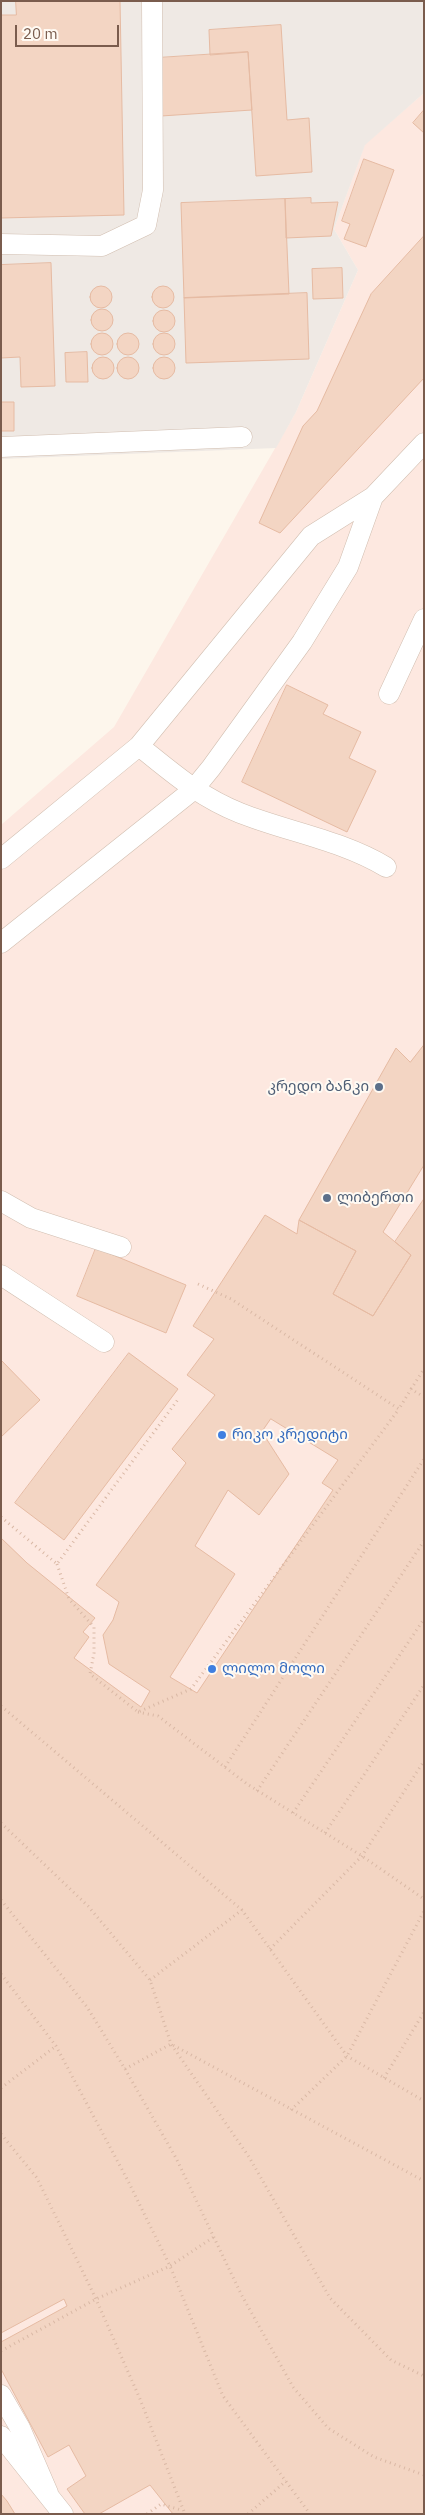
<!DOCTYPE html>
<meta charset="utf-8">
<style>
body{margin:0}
#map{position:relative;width:425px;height:2515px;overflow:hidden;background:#fdf6ec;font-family:"IBM Plex Sans",sans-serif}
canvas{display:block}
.frame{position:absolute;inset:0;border:2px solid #7a5c4d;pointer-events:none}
.scale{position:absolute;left:15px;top:25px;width:104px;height:22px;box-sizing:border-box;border:2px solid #7a5c4d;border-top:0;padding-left:6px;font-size:15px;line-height:18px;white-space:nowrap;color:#7a5c4d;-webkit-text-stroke:4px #fffaf3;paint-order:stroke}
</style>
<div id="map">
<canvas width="425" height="2515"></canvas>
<div class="frame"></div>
<div class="scale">20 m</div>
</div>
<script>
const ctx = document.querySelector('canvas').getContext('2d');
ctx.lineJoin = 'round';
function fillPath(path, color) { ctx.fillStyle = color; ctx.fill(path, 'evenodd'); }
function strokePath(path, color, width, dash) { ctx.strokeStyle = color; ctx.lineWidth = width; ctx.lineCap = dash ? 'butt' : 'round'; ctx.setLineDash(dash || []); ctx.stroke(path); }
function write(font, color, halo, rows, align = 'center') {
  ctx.font = font + ' "IBM Plex Sans","Noto Sans Georgian",sans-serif'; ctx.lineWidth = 4; ctx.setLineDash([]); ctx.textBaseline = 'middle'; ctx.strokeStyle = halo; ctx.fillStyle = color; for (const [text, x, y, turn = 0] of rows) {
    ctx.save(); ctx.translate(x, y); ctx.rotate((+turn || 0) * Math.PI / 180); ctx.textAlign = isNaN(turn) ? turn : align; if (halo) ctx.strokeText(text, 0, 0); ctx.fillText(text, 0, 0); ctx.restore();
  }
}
fillPath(new Path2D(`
 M424,93V2514H1V825L114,727L296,412L358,270L334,229L365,144Z`), '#fde8e0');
fillPath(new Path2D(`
 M1,1H424V93L365,145L334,229L358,270L296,412L276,448L1,459Z`), '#efe9e4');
const building = new Path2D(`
 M16,1H120L124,215L1,218V15H16Z
 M281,25L287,120L309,118L312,172L256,176L248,52L210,55L209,30Z
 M248,52L252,110L161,116L157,58Z
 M424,110V133L413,123Z
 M364,159L394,170L366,247L344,239L350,224L342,221Z
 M311,198V203L338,202L331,236L286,238L285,199Z
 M285,199L289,294L184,298L181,203Z
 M424,236V378L280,533L259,523L303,426L317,411L371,294Z
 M51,263L55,386L21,387L20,357L1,358V265Z
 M342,268L343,298L313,299L312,269Z
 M90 297a11 11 0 1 1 22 0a11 11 0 1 1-22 0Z
 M152 297a11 11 0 1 1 22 0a11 11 0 1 1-22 0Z
 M307,293L309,359L186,363L184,298Z
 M91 320a11 11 0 1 1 22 0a11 11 0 1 1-22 0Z
 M153 321a11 11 0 1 1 22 0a11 11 0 1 1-22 0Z
 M91 344a11 11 0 1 1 22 0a11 11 0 1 1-22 0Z
 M153 344a11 11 0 1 1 22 0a11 11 0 1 1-22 0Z
 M117 344a11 11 0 1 1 22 0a11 11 0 1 1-22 0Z
 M87,352L88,382H66L65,353Z
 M92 368a11 11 0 1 1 22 0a11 11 0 1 1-22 0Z
 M117 368a11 11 0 1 1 22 0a11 11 0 1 1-22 0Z
 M153 368a11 11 0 1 1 22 0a11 11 0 1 1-22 0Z
 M1,402H14V431H1Z
 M287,685L328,705L323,714L361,732L349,758L376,771L347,832L242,782Z
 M424,1045V1165L383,1232L411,1255L373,1316L333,1294L356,1251L299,1220L396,1048L410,1062Z
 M424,1199V2514H173L150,2485L99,2514H85L67,2489L86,2476L69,2445L48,2457L1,2369V2342L67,2306L64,2299L1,2333V1538L27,1563L95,1618L83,1632L89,1637L74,1658L141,1707L150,1691L109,1664L103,1635L113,1620L119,1602L96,1585L186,1463L172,1449L215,1395L187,1375L214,1339L193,1326L265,1215L297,1234L299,1220L356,1251L333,1294L373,1316L411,1255L395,1242ZM271,1419L338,1460L322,1483L333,1490L197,1693L170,1677L235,1574L195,1546L228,1490L259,1515L289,1474L262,1432Z
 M96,1248L186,1285L166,1333L77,1296Z
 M129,1353L178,1389L64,1540L15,1503Z
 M1,1360L40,1400L1,1437Z
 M1,2494L7,2501L15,2514H1Z`);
fillPath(building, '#f3d5c3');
strokePath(building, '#e6bba3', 1);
const service = new Path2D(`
 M1,244L102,246L146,225L153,190L152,1
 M1,447L242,437
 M389,694L424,619
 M139,746C173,773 198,796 240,813C288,832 341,840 386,867
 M1,859L139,746L311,536L373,497L424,443
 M1,943L193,790L211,768L302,642L348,567L373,497
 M1,1201L31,1218L121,1247
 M1,1275L104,1342
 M1,2395L20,2428L48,2493
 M1,2436L63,2514`);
strokePath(service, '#d1beb0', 21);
strokePath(new Path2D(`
 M198,1284L231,1299L399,1409L411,1389L424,1397
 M411,1389L424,1369
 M1,1517L57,1564L179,1398
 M57,1564L69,1599L94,1627V1653L90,1674L138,1712L191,1689L399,1409
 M1,1706L242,1910L347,2056L424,2101
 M138,1712L158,1716L247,1784L362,1856L424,1899
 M225,1767L424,1459
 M257,1791L424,1541
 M293,1813L424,1619
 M1,1823L88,1906L150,1980L171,2044L249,2157L330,2298L391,2360L424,2376
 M325,1833L424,1685
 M1,1900L87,2007L125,2069L176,2158L241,2294L293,2387L328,2428L374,2457L424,2475
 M270,1949L362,1856L424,1761
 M1,1974L56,2046L127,2179L170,2266L223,2396L310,2514
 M150,1980L242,1910
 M125,2069L171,2044L424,2181
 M384,2078L424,2012
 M1,2088L56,2046
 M291,2110L347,2056L424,1911
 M1,2134L37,2178L96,2299L140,2399L185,2514
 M1,2351L96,2299L170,2266L214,2237
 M147,2514L161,2504L181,2510
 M248,2514L286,2481`), '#d9b8a5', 3, [1, 4]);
strokePath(service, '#fff', 20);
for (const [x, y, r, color] of [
 [379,1087,5,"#5c6f8a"],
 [327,1198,5,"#5c6f8a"],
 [222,1435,5,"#3f7fe0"],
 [212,1669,5,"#3f7fe0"]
]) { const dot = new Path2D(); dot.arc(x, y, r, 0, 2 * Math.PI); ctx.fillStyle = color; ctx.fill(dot); strokePath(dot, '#fffaf3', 2); }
write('15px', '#4e5e75', '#fffaf3', [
 ["კრედო ბანკი",369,1087],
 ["ლიბერთი",337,1198,"left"]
], 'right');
write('15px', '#366cbe', '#fffaf3', [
 ["რიკო კრედიტი",232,1435],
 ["ლილო მოლი",222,1669]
], 'left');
</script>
